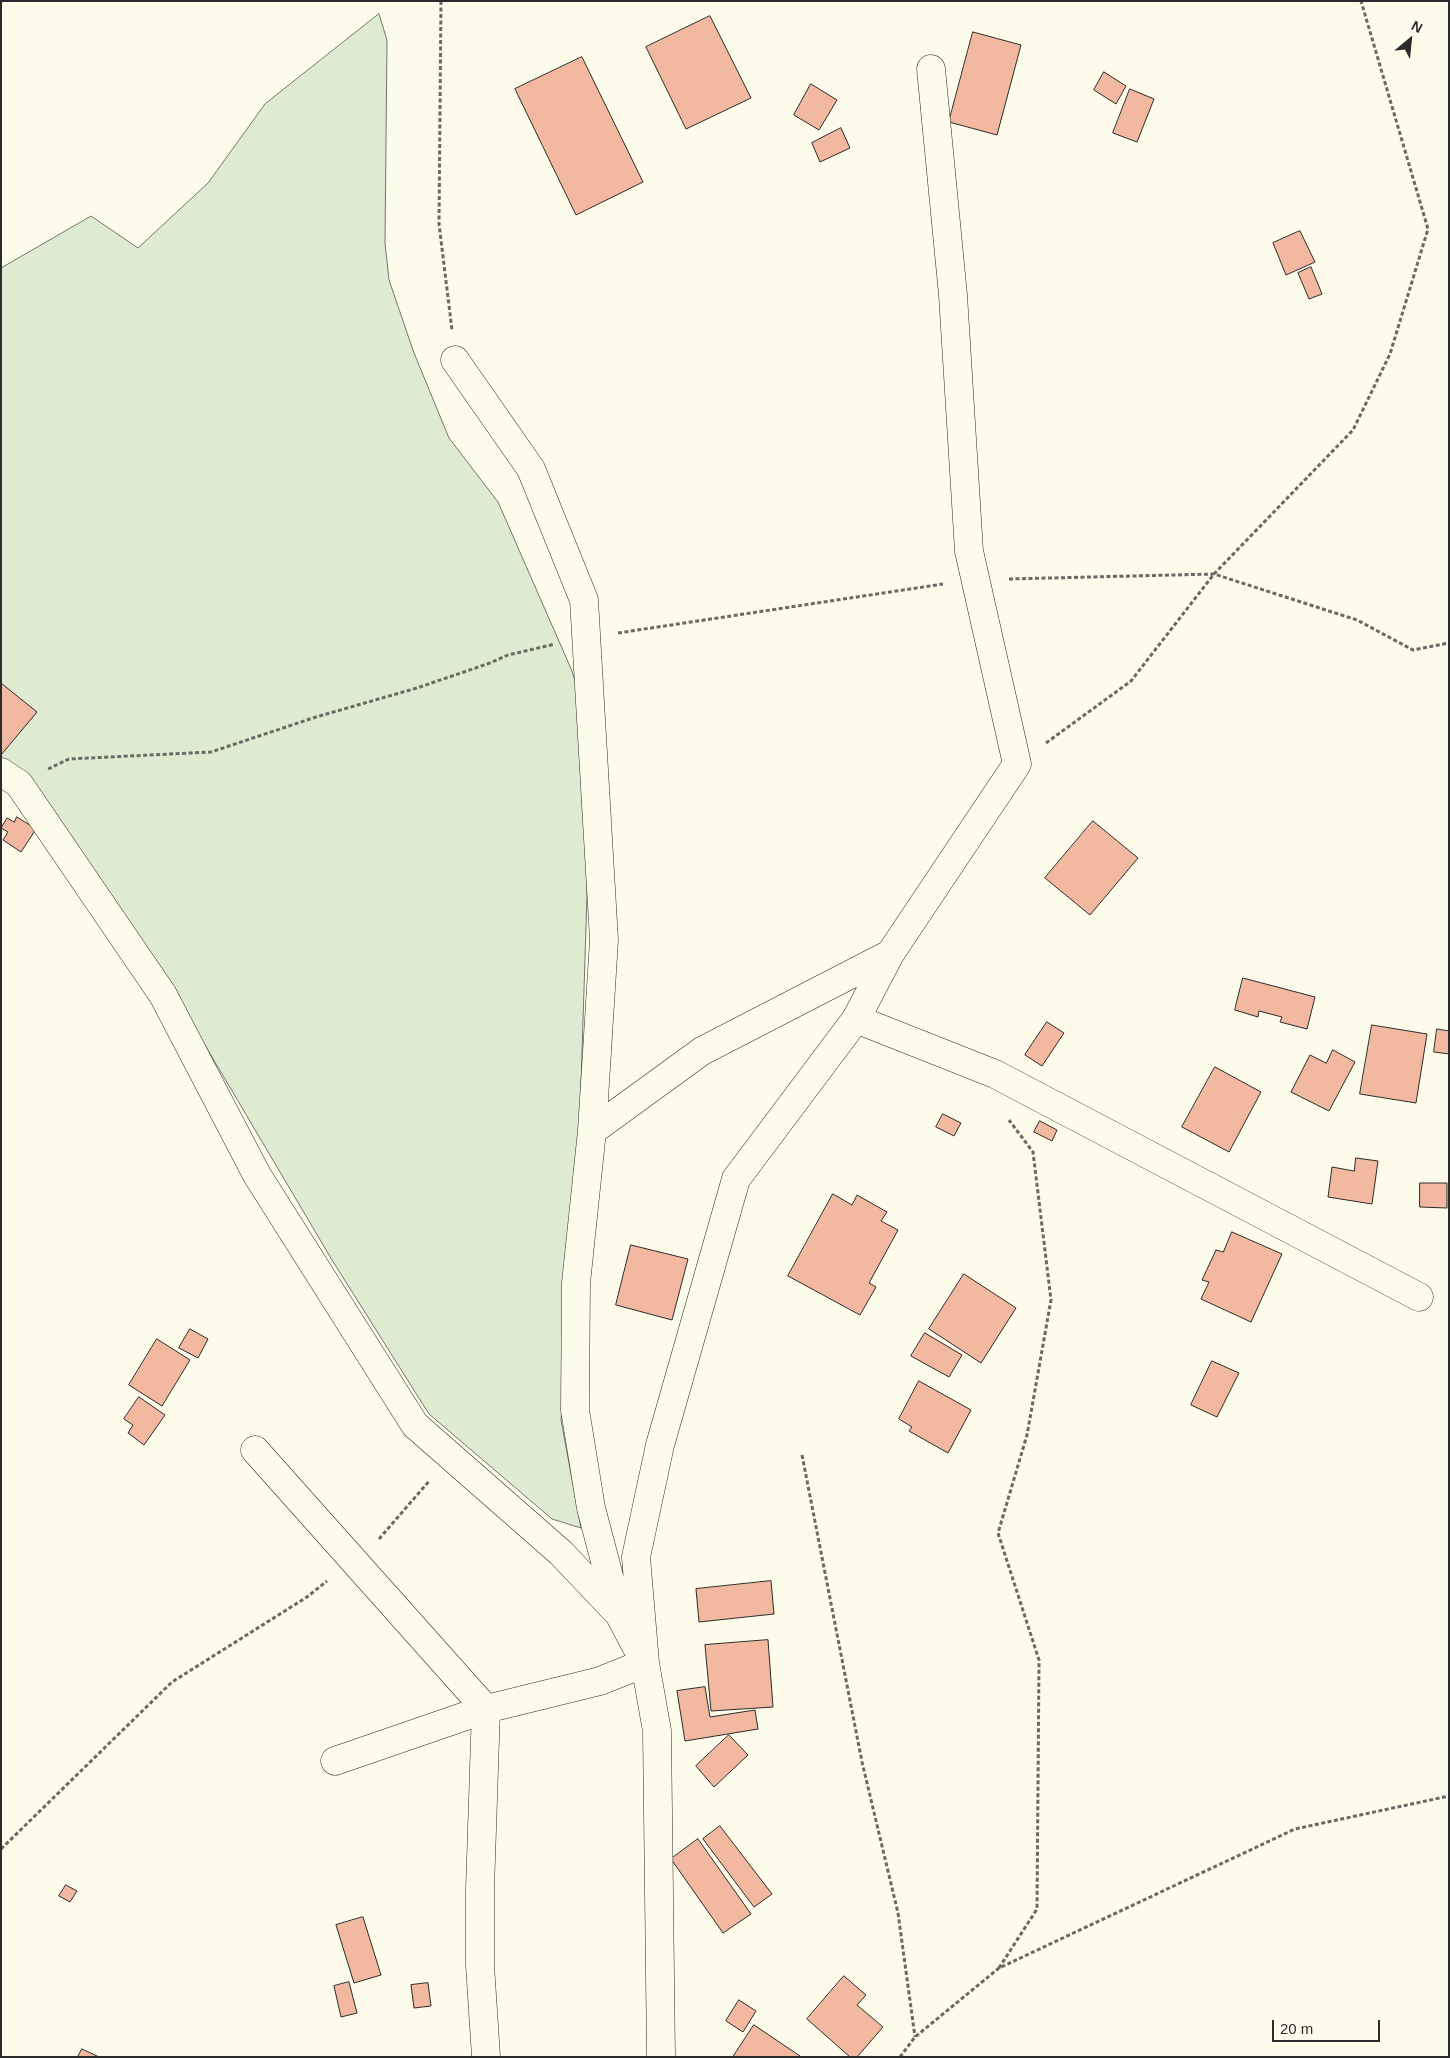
<!DOCTYPE html>
<style>
body{margin:0}
#map{position:relative;width:1450px;height:2058px;overflow:hidden;background:#fdfbea;font-family:Arial,sans-serif}
canvas{display:block}
.frame{position:absolute;inset:0;border:2px solid #2b2b2b;pointer-events:none}
.north{position:absolute;left:1385px;top:15px;width:50px;height:50px;-webkit-text-stroke:4px #fdfbea;paint-order:stroke;rotate:28deg;font-size:14px;font-weight:700;line-height:20px;text-align:center;color:#2b2b2b}
.north::after{content:'';display:block;margin:auto;width:18px;height:22px;background:#2b2b2b;clip-path:polygon(50% 0,100% 100%,50% 72%,0 100%)}
.scale{position:absolute;left:1272px;top:2020px;width:108px;height:22px;box-sizing:border-box;border:2px solid #2b2b2b;border-top:0;padding-left:6px;font-size:15px;line-height:18px;white-space:nowrap;color:#2b2b2b;-webkit-text-stroke:4px #fdfbea;paint-order:stroke}
</style>
<div id="map">
<canvas width="1450" height="2058"></canvas>
<div class="frame"></div>
<div class="north">N</div>
<div class="scale">20 m</div>
</div>
<script>
const ctx = document.querySelector('canvas').getContext('2d');
ctx.lineJoin = 'round';
function fillPath(path, color) { ctx.fillStyle = color; ctx.fill(path, 'evenodd'); }
function strokePath(path, color, width, dash) { ctx.strokeStyle = color; ctx.lineWidth = width; ctx.lineCap = dash ? 'butt' : 'round'; ctx.setLineDash(dash || []); ctx.stroke(path); }
const green = new Path2D(`
 M379,14L387,40L385,243L389,280L414,353L449,438L498,502L572,671L592,738L577,1210L561,1420L581,1528L552,1519L429,1414L332,1260L183,1008L1,763V268L91,216L138,248L208,183L265,104Z`);
fillPath(green, '#deebd1');
strokePath(green, '#74746e', 1);
const building = new Path2D(`
 M710,16L751,98L686,129L646,47Z
 M973,32L1021,45L997,135L949,122Z
 M582,57L643,182L576,215L515,89Z
 M1104,72L1126,86L1116,104L1094,90Z
 M811,84L837,100L819,130L794,115Z
 M1130,89L1154,99L1137,142L1113,133Z
 M841,128L850,148L820,162L812,143Z
 M1300,231L1315,262L1286,275L1273,243Z
 M1311,267L1322,294L1309,299L1298,273Z
 M1,683L37,712L1,755Z
 M17,817L36,829L21,852L3,840L8,832L1,828L7,818L14,822Z
 M1093,821L1138,858L1090,915L1045,878Z
 M1243,978L1315,997L1307,1029L1280,1022L1282,1017L1259,1011L1258,1017L1235,1010Z
 M1047,1022L1064,1033L1042,1066L1025,1055Z
 M1372,1025L1427,1034L1416,1103L1360,1094Z
 M1437,1029L1449,1031V1054L1434,1052Z
 M1333,1050L1355,1062L1329,1111L1291,1092L1310,1055L1326,1063Z
 M1215,1067L1261,1092L1229,1152L1182,1127Z
 M943,1114L961,1123L954,1136L936,1127Z
 M1040,1121L1057,1130L1052,1141L1034,1132Z
 M1356,1158L1378,1161L1372,1204L1328,1197L1332,1167L1354,1171Z
 M1420,1183H1447V1208L1420,1207Z
 M833,1194L852,1205L857,1195L887,1212L881,1221L898,1230L869,1283L876,1287L860,1315L788,1276Z
 M1232,1232L1282,1254L1251,1322L1201,1299L1209,1282L1202,1280L1216,1250L1223,1252Z
 M631,1245L688,1259L672,1320L616,1305Z
 M964,1274L1016,1308L981,1363L929,1329Z
 M190,1329L208,1339L198,1358L179,1348Z
 M925,1333L962,1355L949,1377L911,1356Z
 M157,1339L190,1360L162,1406L129,1385Z
 M1212,1361L1239,1373L1217,1417L1191,1405Z
 M919,1381L971,1410L948,1453L909,1431L912,1427L899,1419Z
 M139,1397L165,1415L144,1445L128,1433L133,1425L124,1419Z
 M771,1581L774,1614L699,1622L696,1589Z
 M768,1640L773,1707L711,1711L705,1645Z
 M705,1687L710,1717L755,1710L758,1729L685,1741L677,1691Z
 M729,1735L748,1755L714,1787L696,1766Z
 M720,1826L772,1894L754,1907L703,1839Z
 M698,1839L751,1914L723,1933L671,1859Z
 M66,1885L77,1891L70,1902L59,1896Z
 M363,1917L381,1975L354,1983L336,1925Z
 M844,1976L866,1995L857,2005L883,2027L857,2057H850L807,2019Z
 M349,1982L357,2013L341,2017L334,1986Z
 M428,1983L431,2006L414,2008L411,1985Z
 M739,2000L756,2011L743,2032L726,2021Z
 M754,2025L800,2056L799,2057H733Z
 M82,2049L99,2057H78Z`);
fillPath(building, '#f2b8a0');
strokePath(building, '#2b2b2b', 1);
const minor = new Path2D(`
 M455,360L531,469L584,600L604,940L592,1131L576,1283L575,1410L591,1508L619,1614L645,1663
 M1,772L19,784L163,995L257,1175L415,1425L561,1553L617,1612
 M856,1019L995,1074L1419,1297
 M592,1131L702,1051L890,954L1017,764L969,551L953,295L931,69
 M255,1450L486,1709L335,1761
 M486,2057L480,1965V1889L486,1709L600,1681L645,1663
 M661,2057L657,1731L645,1663L636,1557L660,1445L736,1179L856,1019L890,954`);
strokePath(minor, '#2b2b2b', 29);
strokePath(new Path2D(`
 M441,1L439,224L452,330
 M1009,579L1214,574L1357,620L1413,650L1449,643
 M618,633L943,584
 M1046,743L1131,681L1214,574L1353,430L1390,354L1428,229L1361,1
 M48,769L69,759L211,752L316,717L417,688L490,663L508,655L555,644
 M802,1455L862,1762L898,1913L915,2037
 M379,1539L430,1480
 M1,1849L172,1682L307,1597L327,1581
 M999,1968L1037,1909L1039,1660L998,1533L1027,1435L1051,1300L1033,1152L1009,1120
 M900,2057L915,2037L999,1968L1295,1829L1449,1796`), '#6a6964', 3, [4, 2.5]);
strokePath(minor, '#fdfbea', 28);
</script>
